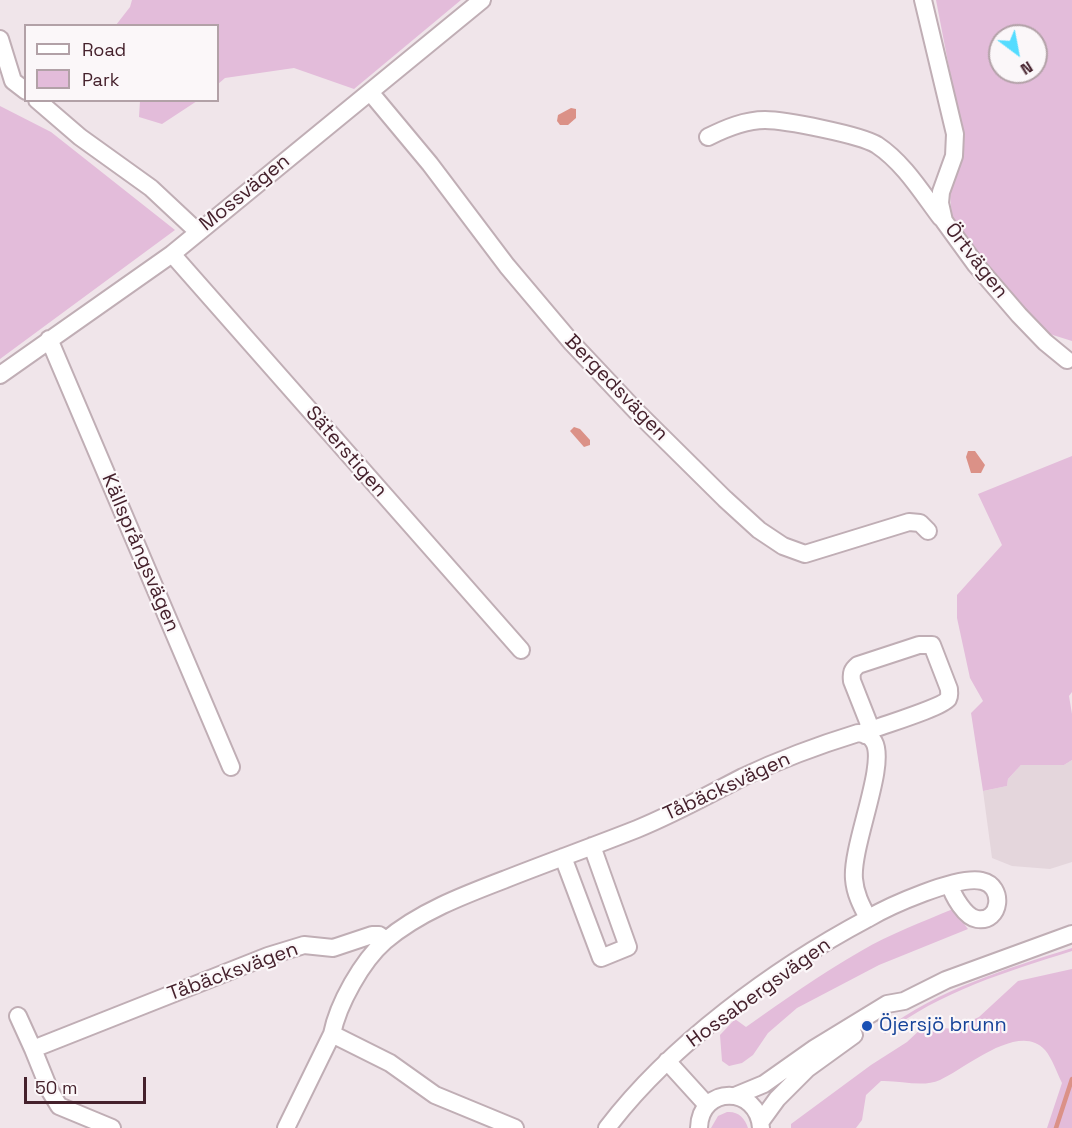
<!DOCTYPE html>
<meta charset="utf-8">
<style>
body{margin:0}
#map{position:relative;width:1072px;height:1128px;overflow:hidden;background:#f0e5ea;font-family:"Space Grotesk",sans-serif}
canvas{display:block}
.legend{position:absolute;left:24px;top:24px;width:195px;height:78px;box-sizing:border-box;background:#fbf7f9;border:2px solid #b2a1a7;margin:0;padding:8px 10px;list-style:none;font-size:18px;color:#45212c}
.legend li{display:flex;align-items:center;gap:12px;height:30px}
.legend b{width:30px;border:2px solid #b2a1a7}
.north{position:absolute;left:988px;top:24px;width:60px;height:60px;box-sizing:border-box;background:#fbf7f9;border:2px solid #b2a1a7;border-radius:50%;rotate:148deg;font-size:16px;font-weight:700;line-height:24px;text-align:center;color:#45212c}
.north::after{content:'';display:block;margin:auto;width:21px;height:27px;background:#54dcff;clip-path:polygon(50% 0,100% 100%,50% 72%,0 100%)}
.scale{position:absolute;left:24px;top:1077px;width:122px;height:27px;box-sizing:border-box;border:3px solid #45212c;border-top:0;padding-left:8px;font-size:18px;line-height:21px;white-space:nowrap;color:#45212c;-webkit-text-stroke:4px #fbf7f9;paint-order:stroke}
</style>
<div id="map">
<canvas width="1072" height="1128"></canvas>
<ul class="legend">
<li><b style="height:8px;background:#fff"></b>Road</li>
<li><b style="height:16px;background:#e3bcda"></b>Park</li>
</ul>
<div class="north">N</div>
<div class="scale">50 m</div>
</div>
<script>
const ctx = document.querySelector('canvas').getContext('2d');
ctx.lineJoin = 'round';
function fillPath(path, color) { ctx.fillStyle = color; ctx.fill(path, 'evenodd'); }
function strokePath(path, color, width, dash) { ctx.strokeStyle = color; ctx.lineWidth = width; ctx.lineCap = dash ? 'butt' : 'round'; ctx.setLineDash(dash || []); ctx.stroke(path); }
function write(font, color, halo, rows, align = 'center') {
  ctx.font = font + ' "Space Grotesk",sans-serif'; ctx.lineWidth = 4.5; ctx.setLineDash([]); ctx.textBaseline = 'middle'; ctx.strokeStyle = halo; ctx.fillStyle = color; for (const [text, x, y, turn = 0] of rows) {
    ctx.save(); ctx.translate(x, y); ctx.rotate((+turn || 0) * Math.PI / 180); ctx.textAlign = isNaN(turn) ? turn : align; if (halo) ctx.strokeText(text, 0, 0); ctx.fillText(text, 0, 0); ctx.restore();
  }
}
fillPath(new Path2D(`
 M1072,760V862L1050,869L1012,866L992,858L983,791L1007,786L1008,779L1021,765H1064Z`), '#e4d6dc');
fillPath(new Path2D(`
 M132,0H461L354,89L294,68L225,78L218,84V26L116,25L130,7Z
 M936,0H1072V341L1040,331L974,256L952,218L950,195L961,139L958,114ZM1000,36H1036V72H1000Z
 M140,101V100L197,101L162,124L139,117Z
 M0,106L51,132L175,230L0,359Z
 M1072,456V692L1069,696L1072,714V760L1064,765H1021L1008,779L1007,786L983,791L971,713L983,701L970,678L957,618V595L1002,545L978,494Z
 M953,909L968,929L879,965L797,1008L768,1033L753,1055L742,1063L729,1066L722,1061L720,1035L735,1019L746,1027C784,1000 821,974 861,951C890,934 922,922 953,909Z
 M1072,948V951C1006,972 941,991 885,1034L883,1031C939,989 1006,969 1072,948Z
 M1072,969V1128H1047L1062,1083C1057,1073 1052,1058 1045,1050C1019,1021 965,1069 940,1080C922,1088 900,1080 881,1081L866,1095L862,1120L856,1128H791V1124L871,1065L907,1042L924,1026L953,1029L979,1017L1018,981Z
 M727,1112C738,1111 745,1118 748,1128H711L718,1116Z`), '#e3bcda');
fillPath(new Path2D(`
 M571,108L576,109V118L568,125H560L557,121L558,115Z
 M574,427L580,429L590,440V445L584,447L570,431Z
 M968,451H975L985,465L981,473H971L966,457Z`), '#db9187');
strokePath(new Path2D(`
 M1056,1128L1072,1079`), '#db9187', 4.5);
const minor = new Path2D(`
 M923,0L955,134L954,156L941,192L940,203L944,221L976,265L1019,315L1045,342L1067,360
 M0,39L13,81L26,91
 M370,92L430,164L507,266L572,343L636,411L725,499L759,530L783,546L805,554L909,522L920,523L928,531
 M37,100L80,137L151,188L198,232
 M708,137C726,128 745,120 765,120C785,120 861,135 877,145C904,163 922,193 941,218
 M172,254L521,650
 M49,339L231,767
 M0,375L172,254L482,0
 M865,735L869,724L852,681C851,673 852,670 858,665L919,645H932L949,689C949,694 950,695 948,699C942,707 887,724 874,729L869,736
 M563,857L601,958L628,947L592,846
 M18,1016L33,1049
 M332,1034C338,1004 362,961 385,941C419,912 464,895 506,879C549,862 594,846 637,829C674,814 708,795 743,777C779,760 819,745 858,733C864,734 870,735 874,742C887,765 851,846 854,879C855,893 861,905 868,918
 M667,1061L707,1105
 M112,1128L59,1106L50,1091L33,1049L268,956L304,945L333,948L372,935H379L386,940
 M286,1128L332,1034L390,1063L435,1095L515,1128
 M607,1128C670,1045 775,968 867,919C889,906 958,875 982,881C1005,886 1001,923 977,919C965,917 953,896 950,885`);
const tertiary = new Path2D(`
 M735,1096L764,1084L815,1048L887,1004L904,1001L946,980L1072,934
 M761,1121L777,1099L807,1069L854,1035
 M699,1128C700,1085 758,1085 761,1128`);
strokePath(minor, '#c0aeb5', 20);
strokePath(tertiary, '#c0aeb5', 20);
strokePath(minor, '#fff', 16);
strokePath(tertiary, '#fff', 16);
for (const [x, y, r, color] of [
 [867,1026,6,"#1a4fb4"]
]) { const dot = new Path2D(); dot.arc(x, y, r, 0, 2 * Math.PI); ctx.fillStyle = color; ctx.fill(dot); strokePath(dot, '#fbf7f9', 2); }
write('20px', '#45212c', '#fbf7f9', [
 ["Mossvägen",245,193,-39],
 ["Örtvägen",976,261,52],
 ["Bergedsvägen",616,388,46],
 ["Säterstigen",346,452,49],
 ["Källsprångsvägen",140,553,67],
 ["Tåbäcksvägen",727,787,-25],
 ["Tåbäcksvägen",233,972,-20],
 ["Hossabergsvägen",759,993,-36]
]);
write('20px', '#164399', '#fbf7f9', [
 ["Öjersjö brunn",879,1026]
], 'left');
</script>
